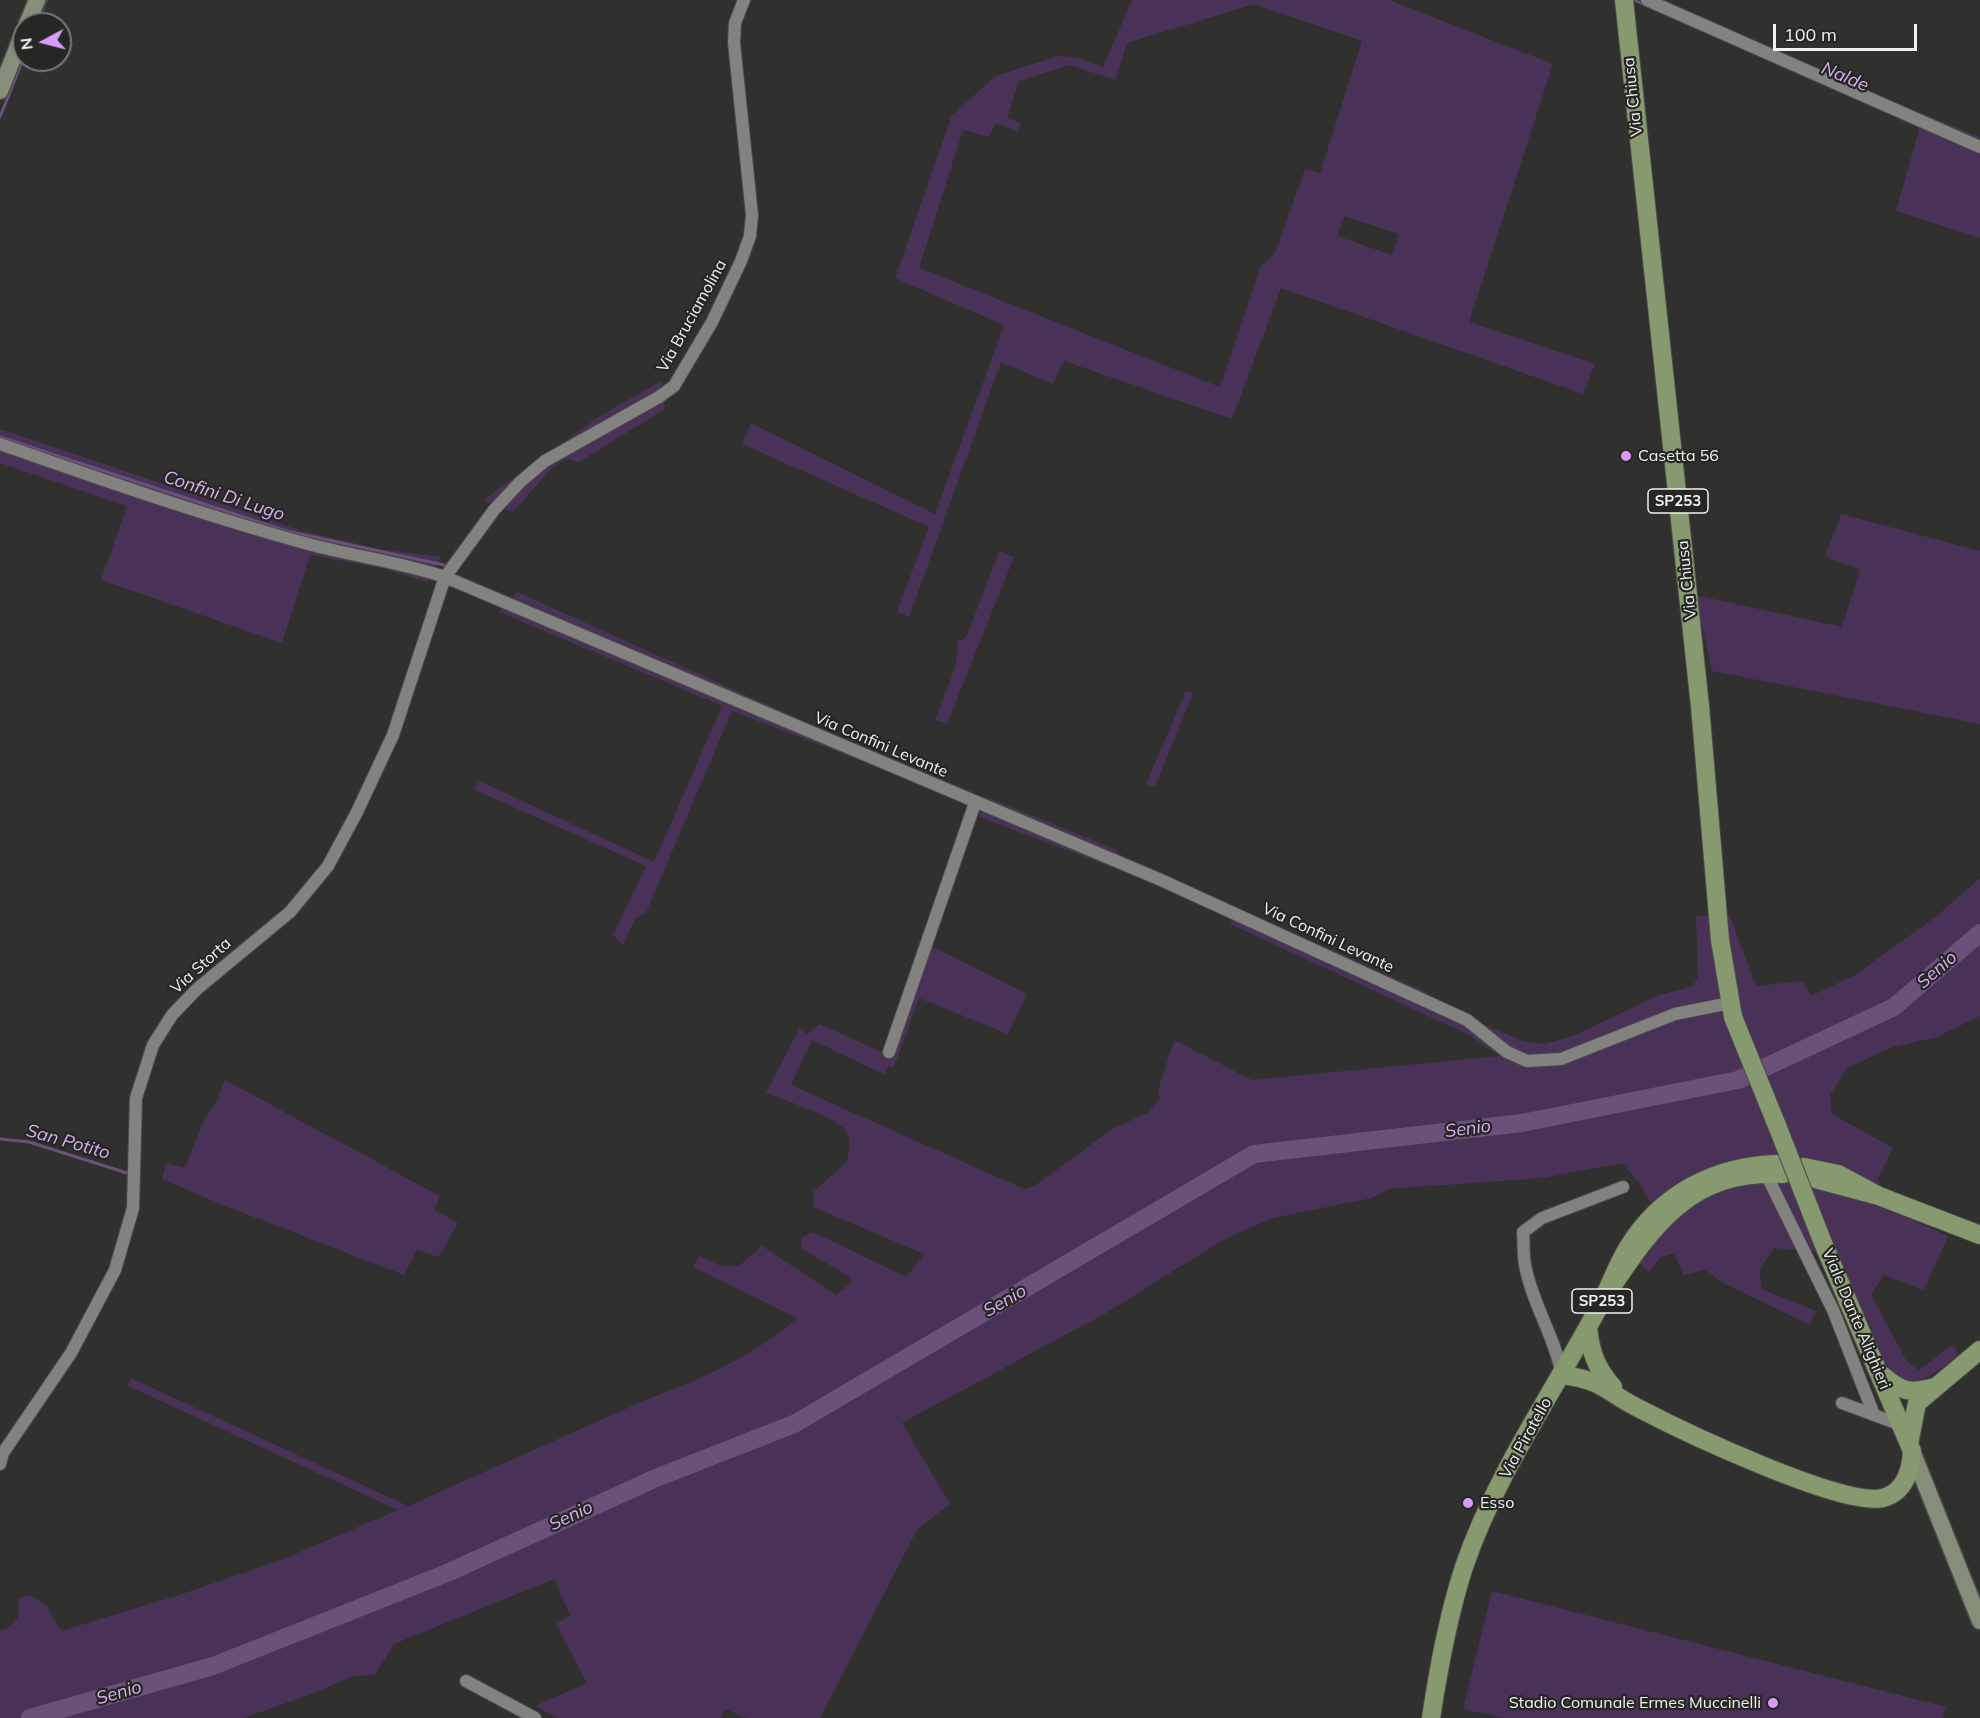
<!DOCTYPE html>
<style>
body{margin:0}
#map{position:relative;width:1980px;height:1718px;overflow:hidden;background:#30312e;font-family:Mulish,sans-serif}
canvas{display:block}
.north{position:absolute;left:12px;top:12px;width:60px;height:60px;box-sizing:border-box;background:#262724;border:2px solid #777876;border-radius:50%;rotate:263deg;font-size:16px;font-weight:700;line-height:24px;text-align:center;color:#f1f2f0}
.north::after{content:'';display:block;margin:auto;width:21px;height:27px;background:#d79bf9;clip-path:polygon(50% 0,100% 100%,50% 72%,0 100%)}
.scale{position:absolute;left:1773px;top:24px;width:144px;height:27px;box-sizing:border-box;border:3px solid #f1f2f0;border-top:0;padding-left:8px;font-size:18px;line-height:21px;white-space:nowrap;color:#f1f2f0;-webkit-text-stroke:4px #262724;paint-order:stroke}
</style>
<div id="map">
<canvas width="1980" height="1718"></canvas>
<div class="north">N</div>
<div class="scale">100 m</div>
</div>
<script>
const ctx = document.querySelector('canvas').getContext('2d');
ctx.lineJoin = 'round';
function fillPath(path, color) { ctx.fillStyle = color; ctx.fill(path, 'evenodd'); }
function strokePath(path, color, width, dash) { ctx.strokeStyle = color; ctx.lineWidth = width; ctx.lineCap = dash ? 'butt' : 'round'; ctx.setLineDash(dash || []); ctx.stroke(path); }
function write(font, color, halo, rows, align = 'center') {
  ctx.font = font + ' Mulish,sans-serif'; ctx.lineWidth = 4.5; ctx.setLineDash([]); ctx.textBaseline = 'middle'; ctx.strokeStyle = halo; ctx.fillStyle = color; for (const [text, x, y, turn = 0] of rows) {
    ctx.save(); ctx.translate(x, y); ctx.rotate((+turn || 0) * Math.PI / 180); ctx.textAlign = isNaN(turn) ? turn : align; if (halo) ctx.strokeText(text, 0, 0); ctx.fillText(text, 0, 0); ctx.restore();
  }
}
fillPath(new Path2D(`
 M1132,0H1389L1553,64L1469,322L1595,364L1583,394L1281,288L1232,419L1064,361L1053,384L1001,362L909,617L897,611L929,527L742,444L751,423L935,514L1004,325L895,278L952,115L996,76L1058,56L1078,58L1103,67ZM1254,4L1362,41L1320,173L1305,169L1275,253L1261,266L1220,387L919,268L963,130L990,137L995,123L1017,131L1021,123L1007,118L1019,81L1069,65L1116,80L1127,43ZM1344,216L1399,234L1392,255L1337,236Z
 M1921,113L1980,137V238L1896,211L1918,134Z
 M661,381L665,409L579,462L565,459L551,469L513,512L483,500L600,416Z
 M0,429L302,531L378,549L441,557L427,582L382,568L310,555L282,643L101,580L127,506L0,463Z
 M1841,514L1980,551V724L1712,671L1695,595L1842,627L1860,569L1825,557Z
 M999,551L1014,557L947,724L935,720L956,665L958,641L966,638Z
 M517,592L861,747L854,758L732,711L646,913L635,918L623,945L613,935L646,866L475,790L477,780L654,862L722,706L499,612Z
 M1186,691L1193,693L1155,787L1146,784Z
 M989,798L1117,850L1120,870L979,817Z
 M1980,878V1016L1937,1037L1893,1047L1847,1068L1830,1095L1832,1114L1893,1148L1878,1179L1890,1209L1948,1236L1924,1290L1884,1275L1871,1294L1907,1362L1919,1370L1954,1344L1958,1355C1938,1372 1910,1397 1888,1366C1878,1353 1875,1334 1867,1319C1853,1296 1833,1274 1816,1252L1774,1248L1760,1269L1761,1289L1816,1311L1810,1325L1725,1284L1705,1270L1683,1275L1674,1253L1660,1258L1649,1272L1637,1261L1653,1207L1640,1184L1622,1163L1543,1178L1388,1189L1372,1198L1273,1218L1223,1240L1106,1313L902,1423L950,1504L917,1530L820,1718H746L725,1709L721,1718H558L535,1706L587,1683L556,1624L570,1615L554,1579L394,1644L375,1675L353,1676L309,1695L243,1718H0V1630L6,1629L18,1618L19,1598L30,1595L47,1606L61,1631L179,1595L281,1560L398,1510L128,1386L131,1378L408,1506L650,1398C702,1380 756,1354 797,1318L693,1267L699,1256L721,1266H739L762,1246L836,1295L852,1282L850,1277L802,1249L801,1238L813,1232L906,1277L924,1254L814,1207L813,1192L846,1163C850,1153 851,1139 845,1130C833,1116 784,1100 766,1093L799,1029L808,1034L819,1024L882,1052L926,927L931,946L1027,994L1008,1034L919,998L894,1067L888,1066L885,1075L812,1040L791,1085L1024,1189L1033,1187L1112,1129L1149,1112L1160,1098L1158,1090L1174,1040L1252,1080L1499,1056L1469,1035L1230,924L1237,908L1420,989L1475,1021L1523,1041L1545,1044L1573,1036L1657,996L1693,986L1698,977L1696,916H1730L1756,986L1803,981L1811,996L1855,975L1938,915Z
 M225,1080L440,1196L434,1210L458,1223L439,1257L417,1250L404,1275L223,1205L162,1179L166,1163L185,1168L204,1120L216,1103Z
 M1492,1591L1946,1707L1943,1718H1504L1463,1709Z`), '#493157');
strokePath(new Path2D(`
 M1634,0L1692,26
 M37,24L46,0
 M0,117L24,57
 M0,437L286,531L444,565
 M0,1139L29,1142L127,1173`), '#6b517a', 3);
strokePath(new Path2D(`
 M30,1718L213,1666L447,1573L656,1478L794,1424L1254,1154L1522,1123L1738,1080L1894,1007L1980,933`), '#6b517a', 18);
const street = new Path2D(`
 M1647,0L1980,147
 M0,444C102,480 203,515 308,544C353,556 400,562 445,577L1161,880L1467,1020L1507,1052L1527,1061L1561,1059L1675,1014L1730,1003
 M889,1052L975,803
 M1766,1174L1833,1310L1874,1415
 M1562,1375C1555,1337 1532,1303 1525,1265C1523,1254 1524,1243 1523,1232L1542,1218L1623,1187
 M1842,1403L1901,1425
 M0,1464L3,1453L71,1353L115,1270L133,1208L136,1098L153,1045L172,1015L197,989L290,912L328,866L357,812L393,735L445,577L494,510L520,482L545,461L659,397L674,386L712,322L741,261L750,236L752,215L734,43L735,23L744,0
 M466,1681L535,1718`);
const secondary = new Path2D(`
 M27,24L37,0
 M0,91L24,31
 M1912,1451L1980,1621`);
const primary = new Path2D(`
 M1624,0L1700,706L1720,940L1733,1017L1778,1128
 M1779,1164C1716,1165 1660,1194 1627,1249C1617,1266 1610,1285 1601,1303C1649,1232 1685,1169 1783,1174
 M1804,1167L1838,1174L1879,1196L1808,1177
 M1879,1196L1980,1235
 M1588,1328C1591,1353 1596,1368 1613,1387
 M1562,1375C1604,1380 1607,1393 1640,1409C1682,1431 1844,1508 1883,1498C1905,1492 1911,1470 1912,1451L1823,1243
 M1882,1375C1902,1392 1909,1394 1935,1387
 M1909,1444L1917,1403L1980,1350
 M1431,1718C1439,1666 1448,1616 1464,1567C1496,1473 1555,1390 1601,1303`);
strokePath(street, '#4c4d4a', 14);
strokePath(secondary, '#4c4d4a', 19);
strokePath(primary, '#4c4d4a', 20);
strokePath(street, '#828380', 12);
strokePath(secondary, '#848e78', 16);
strokePath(primary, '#87996f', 18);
const primaryBridge = new Path2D(`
 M1778,1128L1823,1243`);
strokePath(primaryBridge, '#4c4d4a', 20, []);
strokePath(primaryBridge, '#87996f', 18);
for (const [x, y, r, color] of [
 [1626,456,6,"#d79bf9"],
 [1468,1503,6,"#d79bf9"],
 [1773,1703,6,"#d79bf9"]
]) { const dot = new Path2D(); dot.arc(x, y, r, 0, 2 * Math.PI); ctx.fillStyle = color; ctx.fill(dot); strokePath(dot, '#262724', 2); }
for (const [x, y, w] of [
 [1678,501,60],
 [1602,1301,60]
]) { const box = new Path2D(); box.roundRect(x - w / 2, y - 12, w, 24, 4.5); ctx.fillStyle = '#262724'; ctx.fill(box); strokePath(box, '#f1f2f0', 1.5); }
write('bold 15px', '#f1f2f0', null, [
 ["SP253",1678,501],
 ["SP253",1602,1301]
]);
write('16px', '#f1f2f0', '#262724', [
 ["Via Chiusa",1633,97,-96],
 ["Via Bruciamolina",692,316,-61],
 ["Via Chiusa",1687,580,-96],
 ["Via Confini Levante",881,745,23],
 ["Via Confini Levante",1328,938,25],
 ["Via Storta",201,966,-42],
 ["Viale Dante Alighieri",1856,1319,67],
 ["Via Piratello",1526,1438,-61]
]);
write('16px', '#f1f2f0', '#262724', [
 ["Casetta 56",1638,456],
 ["Esso",1480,1503],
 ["Stadio Comunale Ermes Muccinelli",1761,1703,"right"]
], 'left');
write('italic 18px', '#d9aff2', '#262724', [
 ["Nalde",1845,77,23],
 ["Confini Di Lugo",224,496,18],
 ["Senio",1937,970,-41],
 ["Senio",1468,1129,-7],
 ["San Potito",68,1142,16],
 ["Senio",1005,1301,-30],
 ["Senio",571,1516,-25],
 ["Senio",119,1693,-16]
]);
</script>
